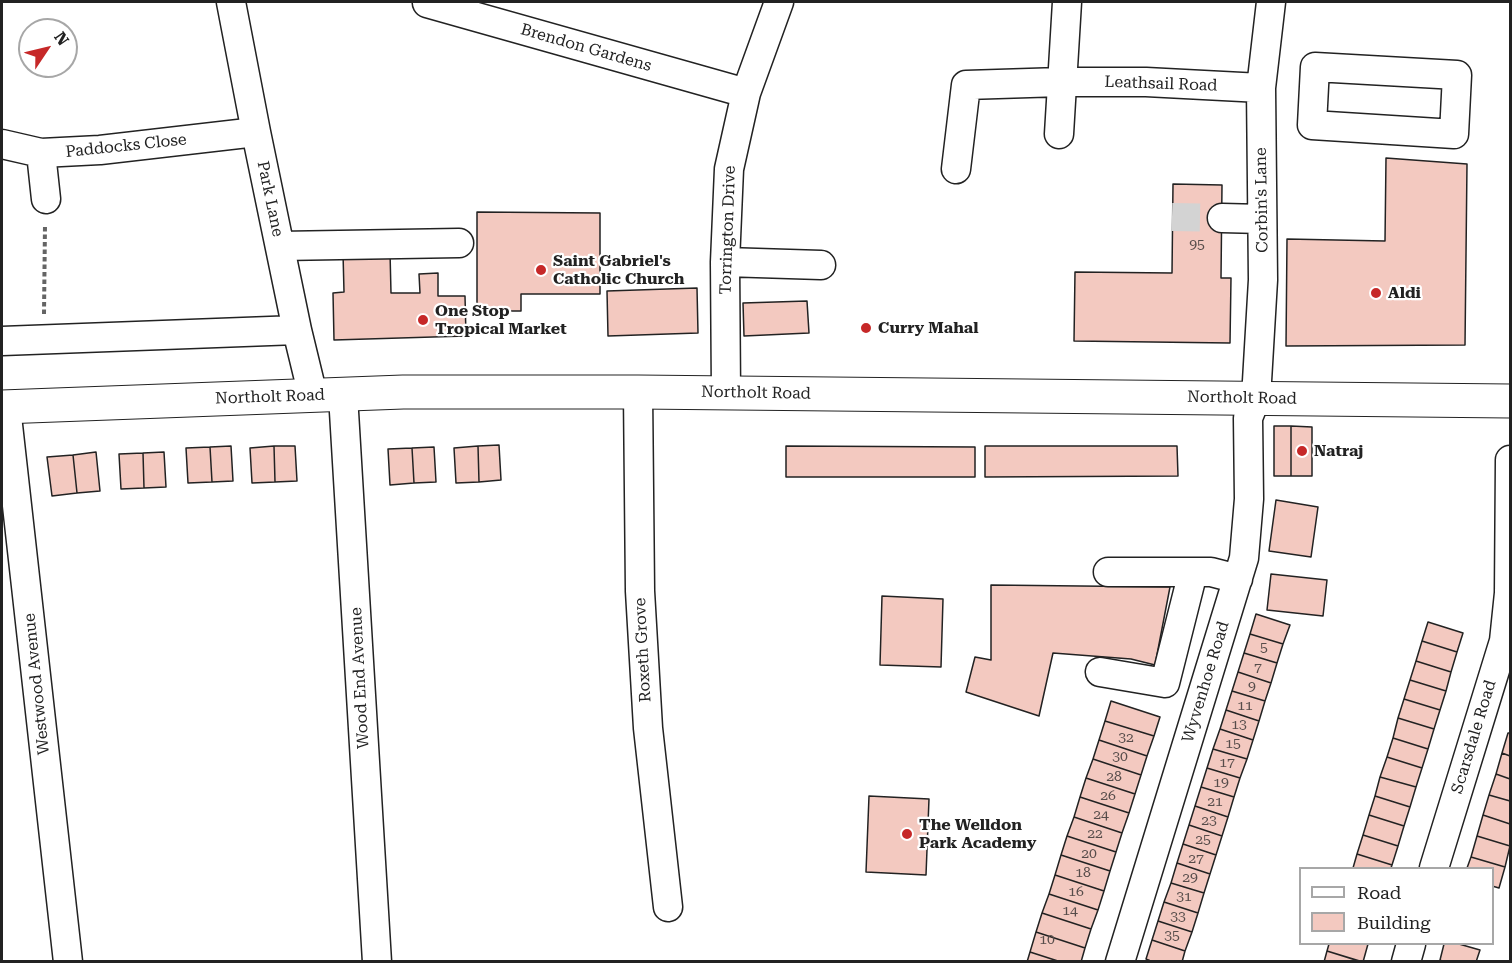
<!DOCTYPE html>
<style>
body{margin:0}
#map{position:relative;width:1512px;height:963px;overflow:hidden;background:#fff;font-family:"Roboto Serif",serif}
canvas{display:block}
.frame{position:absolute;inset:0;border:3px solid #222;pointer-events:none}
.legend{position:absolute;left:1299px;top:867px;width:195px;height:78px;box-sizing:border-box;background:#fff;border:2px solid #a7a7a7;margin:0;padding:8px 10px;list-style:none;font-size:18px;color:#222}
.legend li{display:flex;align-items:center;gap:12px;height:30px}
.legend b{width:30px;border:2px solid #a7a7a7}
.north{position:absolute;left:18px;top:18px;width:60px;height:60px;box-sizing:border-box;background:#fff;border:2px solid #a7a7a7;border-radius:50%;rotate:55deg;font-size:16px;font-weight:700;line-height:24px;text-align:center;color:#222}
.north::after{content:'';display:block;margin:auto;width:21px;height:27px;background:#c62828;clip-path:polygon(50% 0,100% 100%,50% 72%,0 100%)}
</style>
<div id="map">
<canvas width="1512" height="963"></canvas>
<div class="frame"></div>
<ul class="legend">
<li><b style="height:8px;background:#fff"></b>Road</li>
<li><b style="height:16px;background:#f3c9c0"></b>Building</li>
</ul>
<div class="north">N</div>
</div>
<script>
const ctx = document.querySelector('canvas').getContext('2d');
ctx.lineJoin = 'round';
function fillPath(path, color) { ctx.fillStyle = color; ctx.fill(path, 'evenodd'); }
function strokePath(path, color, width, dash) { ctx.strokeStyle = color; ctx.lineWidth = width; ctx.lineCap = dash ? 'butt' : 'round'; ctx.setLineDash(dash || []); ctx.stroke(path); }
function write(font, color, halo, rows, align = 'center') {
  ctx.font = font + ' "Roboto Serif",serif'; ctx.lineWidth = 4.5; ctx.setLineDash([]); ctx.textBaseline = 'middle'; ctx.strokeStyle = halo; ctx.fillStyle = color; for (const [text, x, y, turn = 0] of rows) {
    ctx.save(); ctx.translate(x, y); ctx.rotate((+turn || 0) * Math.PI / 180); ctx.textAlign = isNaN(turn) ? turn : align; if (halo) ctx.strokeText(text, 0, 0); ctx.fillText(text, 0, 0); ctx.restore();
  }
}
const building = new Path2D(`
 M1386,158L1467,164L1465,345L1286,346L1287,239L1385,241Z
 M1173,184L1222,185L1221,278H1231L1230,343L1074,341L1075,272L1172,273Z
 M477,212L600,213V294H521V311H477Z
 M390,252L391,293H420L419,274L438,273V296H465L466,336L334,340L333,293L344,292L343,253Z
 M697,288L698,333L608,336L607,291Z
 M807,301L809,333L744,336L743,303Z
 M1274,426H1291V476H1274Z
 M1291,426L1312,427V476H1291Z
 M499,445L501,480L479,482L478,446Z
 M231,446L233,481L212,482L210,447Z
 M274,446H295L297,481L275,482Z
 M274,446L275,482L252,483L250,448Z
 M478,446L479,482L456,483L454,448Z
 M786,446L975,447V477H786Z
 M985,446H1177L1178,476L985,477Z
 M210,447L212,482L188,483L186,448Z
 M434,447L436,482L414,483L412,448Z
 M412,448L414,483L390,485L388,449Z
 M96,452L100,491L77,493L73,455Z
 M164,452L166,487L144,488L143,453Z
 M143,453L144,488L121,489L119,454Z
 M73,455L77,493L52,496L47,457Z
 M1276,500L1318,507L1311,557L1269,551Z
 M1271,574L1327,580L1323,616L1267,610Z
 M991,585L1170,587L1155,665L1131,659L1053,653L1039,716L966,692L975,657L991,660Z
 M882,596L943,599L941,667L880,665Z
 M1256,614L1290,625L1283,644L1250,634Z
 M1428,622L1463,633L1457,652L1422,641Z
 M1250,634L1283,644L1277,663L1244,653Z
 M1422,641L1457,652L1451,672L1416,661Z
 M1244,653L1277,663L1271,683L1238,672Z
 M1416,661L1451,672L1446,691L1410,680Z
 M1238,672L1271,683L1265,701L1232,691Z
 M1410,680L1446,691L1440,710L1404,699Z
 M1232,691L1265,701L1259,721L1226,710Z
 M1404,699L1440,710L1434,729L1398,718Z
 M1111,701L1160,717L1154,736L1105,721Z
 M1226,710L1259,721L1253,740L1220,729Z
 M1398,718L1434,729L1428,749L1393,738Z
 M1105,721L1154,736L1147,756L1099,740Z
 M1220,729L1253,740L1247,759L1213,749Z
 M1508,733H1510V756L1502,753Z
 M1393,738L1428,749L1422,768L1387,757Z
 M1099,740L1147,756L1141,775L1093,759Z
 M1213,749L1247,759L1240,778L1207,768Z
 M1502,753L1510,756V779L1496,774Z
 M1387,757L1422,768L1416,787L1380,777Z
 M1093,759L1141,775L1135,794L1086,778Z
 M1207,768L1240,778L1234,797L1201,787Z
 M1496,774L1510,779V801L1489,795Z
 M1380,777L1416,787L1410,807L1375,796Z
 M1086,778L1135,794L1129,813L1080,797Z
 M1201,787L1234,797L1228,817L1195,806Z
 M1489,795L1510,801V824L1483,815Z
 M869,796L929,799L926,875L866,872Z
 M1375,796L1410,807L1404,826L1369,815Z
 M1080,797L1129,813L1122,833L1074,817Z
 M1195,806L1228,817L1222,836L1189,825Z
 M1369,815L1404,826L1398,846L1363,835Z
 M1483,815L1510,824V846L1477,836Z
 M1074,817L1122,833L1116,852L1067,836Z
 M1189,825L1222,836L1216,855L1183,844Z
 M1363,835L1398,846L1392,865L1357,854Z
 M1067,836L1116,852L1110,871L1061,855Z
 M1477,836L1510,846L1505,867L1471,857Z
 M1183,844L1216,855L1210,874L1177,863Z
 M1357,854L1392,865L1391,868H1353Z
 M1061,855L1110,871L1104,891L1055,875Z
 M1471,857L1505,867L1499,888L1492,886V868H1467Z
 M1177,863L1210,874L1204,893L1171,883Z
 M1055,875L1104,891L1098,910L1049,894Z
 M1171,883L1204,893L1198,913L1164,902Z
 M1049,894L1098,910L1091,929L1042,913Z
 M1164,902L1198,913L1192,932L1158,921Z
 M1042,913L1091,929L1085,948L1036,932Z
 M1158,921L1192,932L1185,951L1152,940Z
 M1036,932L1085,948L1081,962H1061L1030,952Z
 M1152,940L1185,951L1182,962H1153L1146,959Z
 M1329,944H1368L1363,962L1327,951Z
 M1444,944H1459L1480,950L1476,962H1444L1440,960Z
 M1327,951L1362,962H1324Z
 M1030,952L1061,962H1027Z`);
fillPath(building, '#f3c9c0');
strokePath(building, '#222', 1.5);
strokePath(new Path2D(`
 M1172,217L1222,218`), '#d3d3d3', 28, [28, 14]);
const minor = new Path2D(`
 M231,2L256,132L297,330L313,396
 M427,3L746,93
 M1315,67L1457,75L1454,134L1312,125Z
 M1059,134L1067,2
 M2,144L41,153
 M956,169L966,85L1061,82H1146L1261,88
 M46,199L41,153L100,150L256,132
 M1222,218L1262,219
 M280,246L459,243
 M725,262L821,265
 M2,341L297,330
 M638,392L640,591L648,728L668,907
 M726,393L725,262L729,169L746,93L779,2
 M343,395L377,962
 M6,407L68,962
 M1108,572H1211L1238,579
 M1100,672L1165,683L1193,572
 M1434,868L1504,641L1509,593L1510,460
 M1120,962L1244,558L1249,499L1248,418L1256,398L1263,280L1261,88L1271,2
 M1406,962L1411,944`);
const major = new Path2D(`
 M2,407L403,392H638L1510,401`);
strokePath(minor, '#222', 31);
strokePath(major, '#222', 35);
strokePath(new Path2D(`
 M44,314L45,225`), '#646464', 4, [4.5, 3]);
strokePath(minor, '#fff', 28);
strokePath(major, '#fff', 33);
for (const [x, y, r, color] of [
 [541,270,6,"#c62828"],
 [1376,293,6,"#c62828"],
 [423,320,6,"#c62828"],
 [866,328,6,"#c62828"],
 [1302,451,6,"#c62828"],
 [907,834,6,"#c62828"]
]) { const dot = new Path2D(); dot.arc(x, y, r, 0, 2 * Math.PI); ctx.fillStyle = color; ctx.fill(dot); strokePath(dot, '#fff', 2); }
write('14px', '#564c4a', null, [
 ["95",1197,245],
 ["5",1264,648],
 ["7",1258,668],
 ["9",1252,687],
 ["11",1245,706],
 ["13",1239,725],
 ["32",1126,738],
 ["15",1233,744],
 ["30",1120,757],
 ["17",1227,763],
 ["28",1114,777],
 ["19",1221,783],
 ["26",1108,796],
 ["21",1215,802],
 ["24",1101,815],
 ["23",1209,821],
 ["22",1095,834],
 ["25",1203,840],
 ["20",1089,854],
 ["27",1196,859],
 ["18",1083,873],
 ["29",1190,878],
 ["16",1076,892],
 ["31",1184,897],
 ["14",1070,911],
 ["33",1178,917],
 ["35",1172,936],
 ["10",1047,940]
]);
write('16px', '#222', '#fff', [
 ["Brendon Gardens",586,48,16],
 ["Leathsail Road",1161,84,2],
 ["Paddocks Close",126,146,-6],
 ["Park Lane",270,199,78],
 ["Corbin's Lane",1262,200,-91],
 ["Torrington Drive",728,230,-88],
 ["Northolt Road",756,393,1],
 ["Northolt Road",270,397,-2],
 ["Northolt Road",1242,398,1],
 ["Roxeth Grove",643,650,-93],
 ["Wood End Avenue",360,678,-93],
 ["Wyvenhoe Road",1206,682,-73],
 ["Westwood Avenue",37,684,-96],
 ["Scarsdale Road",1474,737,-73]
]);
write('bold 16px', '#222', '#fff', [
 ["Saint Gabriel's",553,261],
 ["Catholic Church",553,279],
 ["Aldi",1388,293],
 ["One Stop",435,311],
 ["Tropical Market",435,329],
 ["Curry Mahal",878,328],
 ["Natraj",1314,451],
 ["The Welldon",919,825],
 ["Park Academy",919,843]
], 'left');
</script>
